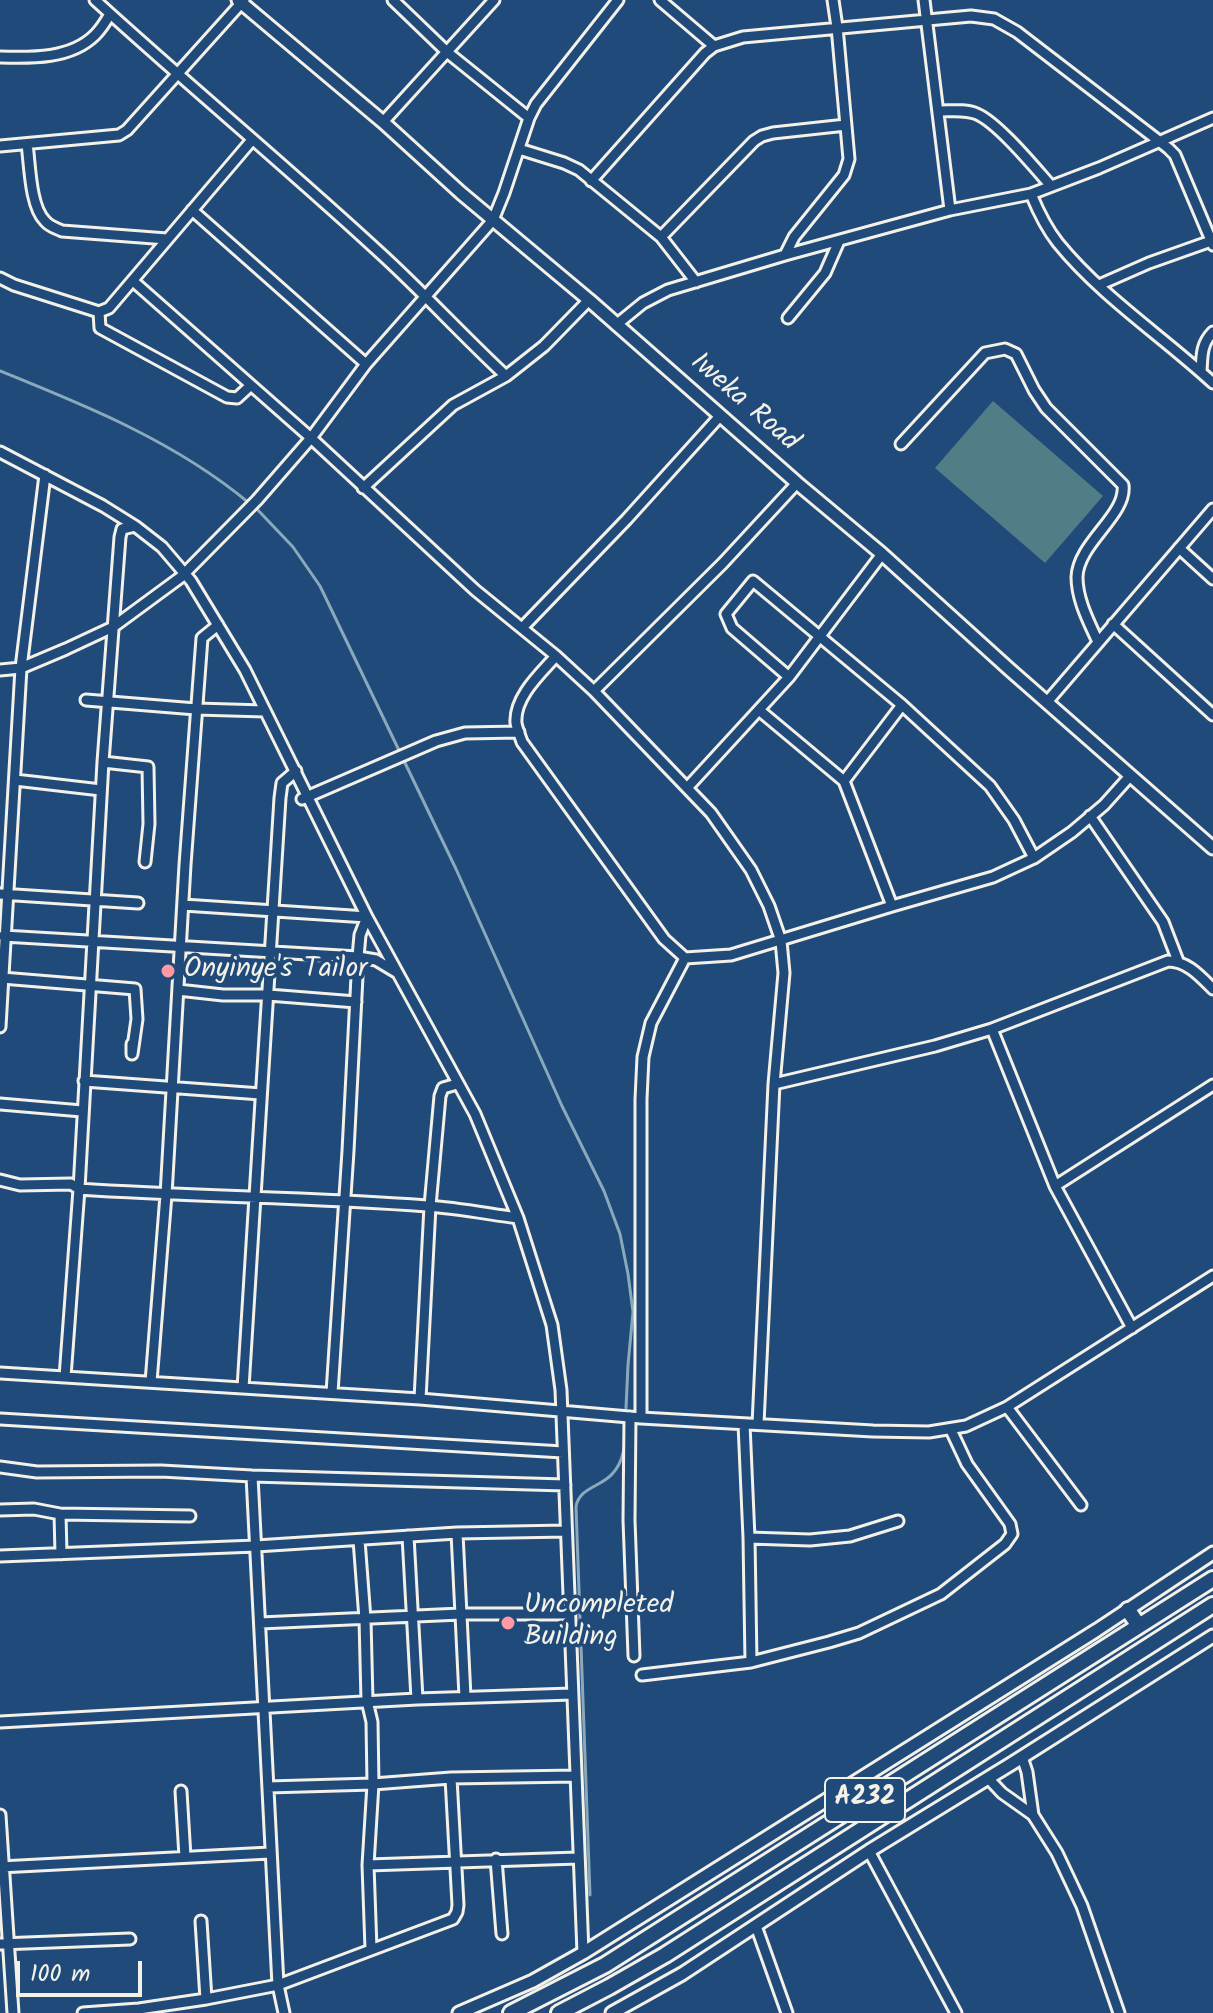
<!DOCTYPE html>
<style>
body{margin:0}
#map{position:relative;width:1213px;height:2013px;overflow:hidden;background:#1f4a7a;font-family:Kalam,sans-serif}
canvas{display:block}
.scale{position:absolute;left:16px;top:1961px;width:126px;height:36px;box-sizing:border-box;border:4px solid #f4f1e8;border-top:0;padding-left:10px;font-size:24px;line-height:28px;white-space:nowrap;color:#f4f1e8;-webkit-text-stroke:6px #1f4a7a;paint-order:stroke}
</style>
<div id="map">
<canvas width="1213" height="2013"></canvas>
<div class="scale">100 m</div>
</div>
<script>
const ctx = document.querySelector('canvas').getContext('2d');
ctx.lineJoin = 'round';
function fillPath(path, color) { ctx.fillStyle = color; ctx.fill(path, 'evenodd'); }
function strokePath(path, color, width, dash) { ctx.strokeStyle = color; ctx.lineWidth = width; ctx.lineCap = dash ? 'butt' : 'round'; ctx.setLineDash(dash || []); ctx.stroke(path); }
function write(font, color, halo, rows, align = 'center') {
  ctx.font = font + ' Kalam,sans-serif'; ctx.lineWidth = 7; ctx.setLineDash([]); ctx.textBaseline = 'middle'; ctx.strokeStyle = halo; ctx.fillStyle = color; for (const [text, x, y, turn = 0] of rows) {
    ctx.save(); ctx.translate(x, y); ctx.rotate((+turn || 0) * Math.PI / 180); ctx.textAlign = isNaN(turn) ? turn : align; if (halo) ctx.strokeText(text, 0, 0); ctx.fillText(text, 0, 0); ctx.restore();
  }
}
fillPath(new Path2D(`
 M993,401L1103,496L1045,563L935,468Z`), '#517e86');
strokePath(new Path2D(`
 M0,371C87,406 176,442 249,503
 M255,507L293,547L320,586L456,869L562,1106L604,1191L620,1234L628,1274L633,1312L628,1365L626,1408
 M590,1895L576,1507C579,1487 602,1487 613,1473C624,1461 625,1444 626,1429`), '#8aaabc', 3);
const minor = new Path2D(`
 M95,0C188,85 286,166 379,252C423,292 463,336 506,376
 M393,0L447,52L529,118
 M660,0L714,46
 M924,0L950,210L1031,194L1099,168L1213,118
 M0,57C32,58 71,59 95,35C101,29 106,21 110,14
 M939,111C951,111 966,109 977,114C998,123 1035,168 1051,186
 M383,122L494,0
 M27,144C30,165 30,206 45,221C50,227 56,228 62,231L167,239
 M0,146L119,135L127,130L244,0
 M519,149L564,163L579,170L661,237L696,282
 M591,181L705,53L714,46L743,37L971,16L994,19L1017,32L1168,148L1175,155L1213,245
 M1031,194C1038,211 1046,228 1058,243C1102,297 1162,336 1213,383
 M192,210L366,364
 M661,237L754,141L762,136L773,133L846,125
 M785,255L794,237L844,175L849,159L837,27L833,0
 M0,278L14,285L99,312L109,308L252,140
 M133,281L311,438L475,590L556,656L594,691L711,813L751,870L769,906L781,941L784,973L774,1084L758,1424
 M1099,285L1149,263L1211,241
 M99,312L100,328L227,397L237,398L250,386
 M788,318L825,273L839,241
 M616,325L643,303L668,290L785,255L950,210
 M1201,372C1202,356 1201,344 1213,332
 M901,444L985,353L1005,349L1016,354L1034,390L1046,408L1123,485C1127,515 1078,543 1077,577C1077,600 1089,622 1098,642
 M0,452L103,506L135,526L162,547L191,581L245,670L367,917L475,1114L518,1218L552,1325L561,1390L583,1953
 M363,488L453,405L506,376L544,346L589,300
 M1179,548L1213,579
 M1113,624L1213,715
 M522,628L626,520L720,416
 M556,656C541,673 514,697 516,723C517,729 520,736 522,742L664,939L685,958L731,955L892,906L993,877L1034,858L1072,832L1104,805L1130,776
 M0,670L21,668L66,649L113,627L181,577L257,500L311,438L366,364L493,220L504,193L529,118L536,104L618,0
 M789,677L732,628L726,614L753,581L902,705L990,786L1014,820L1034,858
 M594,691L723,563L797,483
 M86,700L196,709L265,711
 M1047,702L1213,509
 M759,710L844,781
 M103,762L148,767L149,824L145,862
 M15,780L101,790
 M687,788L789,677L882,554
 M302,799L436,741L465,733L519,732
 M1090,816L1163,922L1178,961
 M0,894L138,903
 M183,905L367,917L360,935L358,957L348,1151L332,1393
 M892,906L844,781L902,705
 M3,936L358,957L376,960L396,972
 M2,978L135,989L137,1019L132,1054V1044
 M178,990L223,995H268L356,1002
 M0,1027L21,668L45,475
 M992,1029L1168,961C1187,961 1200,976 1213,989
 M84,1081L261,1094
 M774,1084L935,1046L992,1029L1055,1186L1132,1328
 M0,1104L82,1111
 M0,1180L20,1185L71,1184L79,1189C195,1197 311,1197 427,1206C457,1208 488,1214 518,1218
 M1055,1186L1213,1085
 M0,1373L420,1399L641,1418L873,1431L929,1432L966,1426L1007,1407L1213,1276
 M65,1377L79,1189L103,762L120,537L122,529L135,526
 M151,1382L166,1195L185,865L202,638L218,625
 M243,1388L280,798L282,783L296,771
 M420,1399L430,1206L440,1096L443,1088L457,1084
 M1007,1407L1081,1505
 M630,1417L629,1520L634,1656
 M641,1418V1099L643,1057L651,1023L685,958
 M0,1419L563,1452
 M744,1424L749,1538L751,1662
 M0,1467L37,1472L161,1471L252,1476L565,1485
 M252,1476L278,1985L284,2013
 M0,1510L34,1509L60,1514L61,1554
 M60,1514L190,1516
 M457,1533L465,1697
 M408,1536L417,1699
 M749,1538L810,1540L850,1536L898,1521
 M359,1540L365,1619L367,1701L372,1722L373,1784L368,1865L371,1949
 M0,1556L256,1546L457,1533L566,1531
 M260,1623L461,1614H569
 M642,1675L751,1662L829,1642L859,1633L941,1594L1005,1544L1012,1534L1010,1524L967,1464L951,1430
 M0,1722L417,1699L572,1694
 M1022,1757L1027,1772L1033,1815
 M988,1778L1002,1793L1033,1815L1057,1853L1082,1906L1119,2013
 M268,1787L373,1784L451,1778L576,1776
 M181,1791L185,1857
 M0,1815L13,2013
 M869,1851L956,2013
 M496,1859L502,1934
 M368,1865L578,1858
 M0,1867L270,1853
 M201,1921L206,1999
 M756,1926L787,2013
 M0,1944L130,1939
 M83,2013L139,2009L206,1999L278,1985L453,1919L457,1912L458,1905L451,1778`);
const major = new Path2D(`
 M238,0L383,122L461,193L589,300L797,483L882,554L1009,669L1213,848
 M459,2013L533,1981L583,1953L1097,1630L1213,1553
 M612,2013L682,1974L869,1851L1011,1764L1213,1636`);
const highway = new Path2D(`
 M1128,1610L1139,1626
 M511,2013L605,1965L1213,1579
 M559,2013L609,1987L665,1955L1213,1605`);
strokePath(minor, '#f4f1e8', 15);
strokePath(major, '#f4f1e8', 17);
strokePath(highway, '#f4f1e8', 20);
strokePath(minor, '#1f4a7a', 9);
strokePath(major, '#1f4a7a', 11);
strokePath(highway, '#1f4a7a', 14);
for (const [x, y, r, color] of [
 [168,971,8,"#ff9aa2"],
 [508,1623,8,"#ff9aa2"]
]) { const dot = new Path2D(); dot.arc(x, y, r, 0, 2 * Math.PI); ctx.fillStyle = color; ctx.fill(dot); strokePath(dot, '#1f4a7a', 3); }
for (const [x, y, w] of [
 [865,1800,80]
]) { const box = new Path2D(); box.roundRect(x - w / 2, y - 22, w, 44, 6); ctx.fillStyle = '#1f4a7a'; ctx.fill(box); strokePath(box, '#f4f1e8', 2); }
write('bold 26px', '#f4f1e8', null, [
 ["A232",865,1800]
]);
write('28px', '#f4f1e8', '#1f4a7a', [
 ["Iweka Road",743,404,41]
]);
write('28px', '#f4f1e8', '#1f4a7a', [
 ["Onyinye's Tailor",184,971],
 ["Uncompleted",524,1607],
 ["Building",524,1639]
], 'left');
</script>
